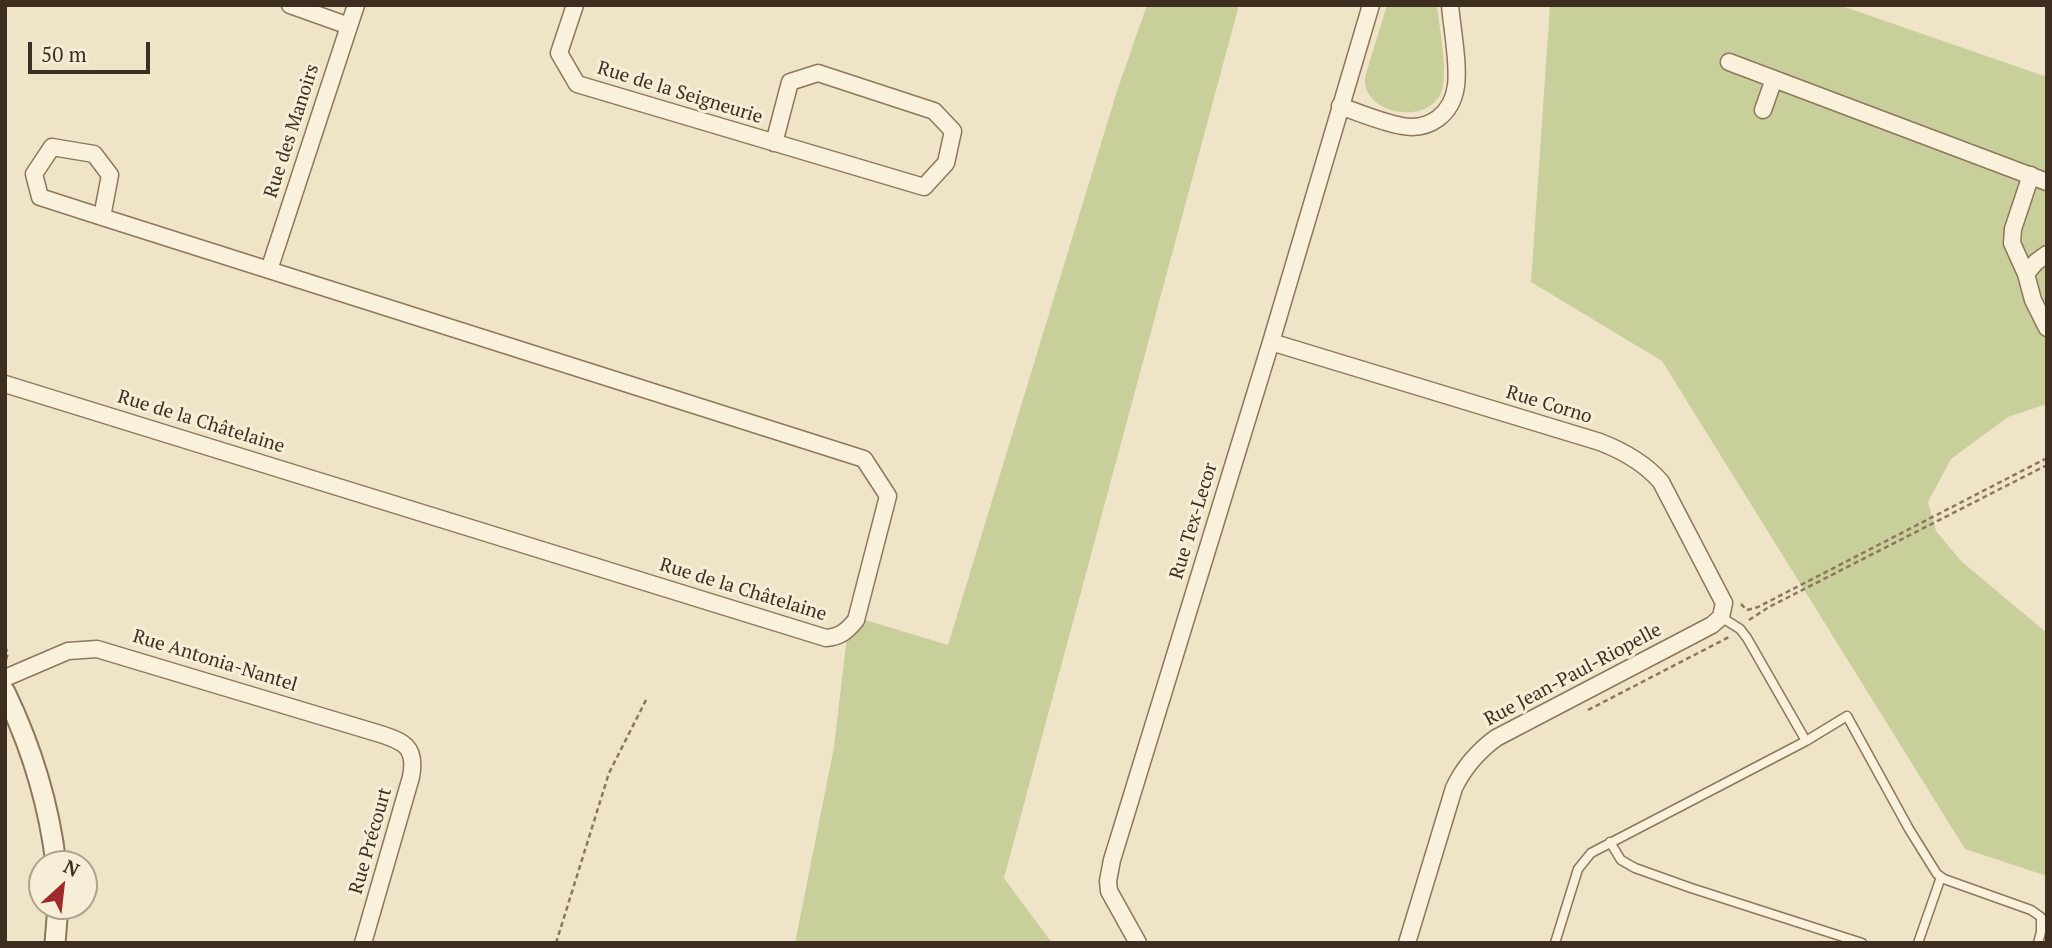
<!DOCTYPE html>
<meta charset="utf-8">
<style>
body{margin:0}
#map{position:relative;width:2052px;height:948px;overflow:hidden;background:#f0e4c8;font-family:"PT Serif",serif}
canvas{display:block}
.frame{position:absolute;inset:0;border:7px solid #3d2e20;pointer-events:none}
.north{position:absolute;left:28px;top:850px;width:70px;height:70px;box-sizing:border-box;background:#f7eed8;border:2px solid #ada18e;border-radius:50%;rotate:27deg;font-size:19px;font-weight:700;line-height:28px;text-align:center;color:#3d2e20}
.north::after{content:'';display:block;margin:auto;width:24px;height:32px;background:#9e2a2b;clip-path:polygon(50% 0,100% 100%,50% 72%,0 100%)}
.scale{position:absolute;left:28px;top:42px;width:122px;height:32px;box-sizing:border-box;border:4px solid #3d2e20;border-top:0;padding-left:9px;font-size:21px;line-height:24px;white-space:nowrap;color:#3d2e20;-webkit-text-stroke:5px #f7eed8;paint-order:stroke}
</style>
<div id="map">
<canvas width="2052" height="948"></canvas>
<div class="frame"></div>
<div class="north">N</div>
<div class="scale">50 m</div>
</div>
<script>
const ctx = document.querySelector('canvas').getContext('2d');
ctx.lineJoin = 'round';
function fillPath(path, color) { ctx.fillStyle = color; ctx.fill(path, 'evenodd'); }
function strokePath(path, color, width, dash) { ctx.strokeStyle = color; ctx.lineWidth = width; ctx.lineCap = dash ? 'butt' : 'round'; ctx.setLineDash(dash || []); ctx.stroke(path); }
function write(font, color, halo, rows, align = 'center') {
  ctx.font = font + ' "PT Serif",serif'; ctx.lineWidth = 6; ctx.setLineDash([]); ctx.textBaseline = 'middle'; ctx.strokeStyle = halo; ctx.fillStyle = color; for (const [text, x, y, turn = 0] of rows) {
    ctx.save(); ctx.translate(x, y); ctx.rotate((+turn || 0) * Math.PI / 180); ctx.textAlign = isNaN(turn) ? turn : align; if (halo) ctx.strokeText(text, 0, 0); ctx.fillText(text, 0, 0); ctx.restore();
  }
}
fillPath(new Path2D(`
 M1147,5H1239L1004,878L1052,943H795L834,747L847,636L862,619L948,645L1117,91Z
 M1387,5H1437C1439,26 1449,75 1441,93C1427,126 1361,114 1365,77Z
 M1550,5H1839L2047,77V404L2008,417L1951,459L1928,502L1936,531L1961,561L2047,633V876L1965,849L1662,361L1531,282Z`), '#c9cf9b');
const service = new Path2D(`
 M1806,741L1847,716L1909,829L1937,874L1944,879L2031,910L2041,917V932L2038,943
 M1610,842L1621,860L1635,868L1691,888L1862,943
 M1555,943L1578,869L1591,853L1806,741L1747,638L1740,629L1721,617
 M1918,943L1941,877`);
const minor = new Path2D(`
 M290,5L349,26
 M575,5L559,53L577,84L924,187L946,163L953,131L934,111L818,73L790,82L774,143
 M1729,62L2047,182
 M1340,106C1360,113 1381,122 1402,126C1430,131 1452,114 1456,86C1459,63 1452,29 1450,5
 M1763,110L1774,79
 M2031,175L2013,229L2012,243L2026,274L2033,300L2047,328
 M269,270L356,5
 M2026,274L2036,262L2047,254
 M1271,342L1600,442C1623,451 1645,463 1661,482L1724,603L1721,617L1712,625L1496,738C1477,752 1464,767 1454,788L1407,943
 M5,384L826,638C840,637 847,631 856,620L888,496L864,459L102,217L40,197L34,174L52,147L94,154L110,175L102,217
 M5,678L68,651L97,649L377,733C403,741 417,746 411,777L363,943
 M1138,943L1109,891L1108,881L1112,860L1271,342L1371,5`);
const tertiary = new Path2D(`
 M5,692C31,746 49,804 56,864
 M55,943L58,906`);
strokePath(service, '#8d765c', 11);
strokePath(minor, '#8d765c', 19);
strokePath(tertiary, '#8d765c', 23);
strokePath(new Path2D(`
 M1741,604L1747,610L1758,607L2047,458
 M1749,620L1769,607L2047,465
 M5,647L8,653L6,660
 M1588,710L1731,636
 M556,943L609,773L647,698`), '#8d765c', 2.5, [5, 3.5]);
strokePath(service, '#faf1dc', 8);
strokePath(minor, '#faf1dc', 16);
strokePath(tertiary, '#faf1dc', 19);
write('19px', '#3d2e20', '#f7eed8', [
 ["Rue de la Seigneurie",680,93,17],
 ["Rue des Manoirs",292,131,-72],
 ["Rue Corno",1549,405,17],
 ["Rue de la Châtelaine",201,422,17],
 ["Rue Tex-Lecor",1194,521,-73],
 ["Rue de la Châtelaine",743,590,17],
 ["Rue Antonia-Nantel",215,661,17],
 ["Rue Jean-Paul-Riopelle",1573,675,-28],
 ["Rue Précourt",371,841,-74]
]);
</script>
